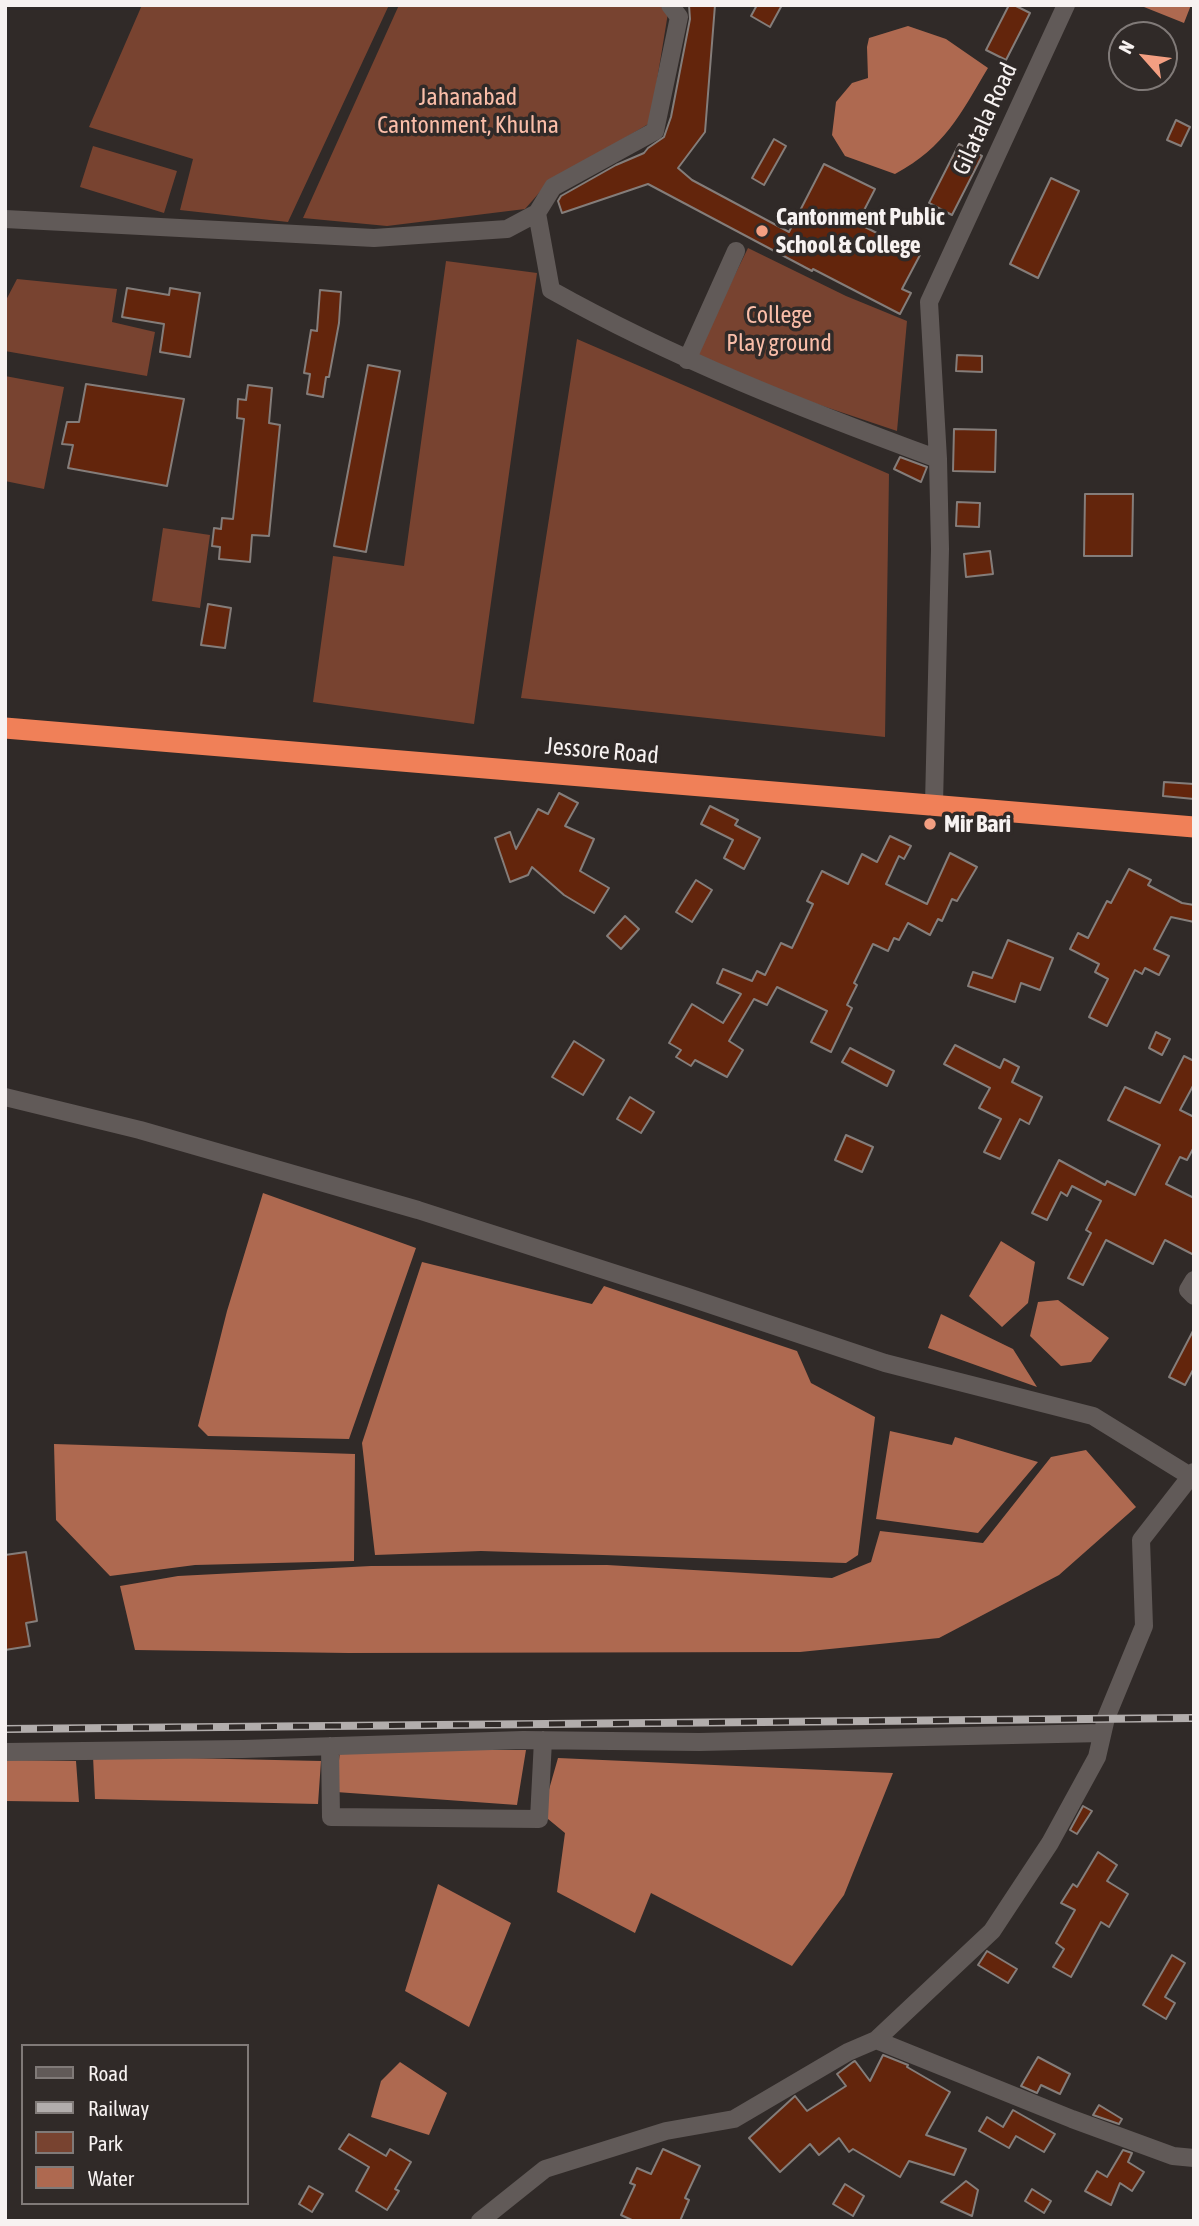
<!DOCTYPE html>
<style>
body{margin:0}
#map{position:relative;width:1199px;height:2226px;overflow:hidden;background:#302a28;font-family:"Asap Condensed",sans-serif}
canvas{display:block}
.frame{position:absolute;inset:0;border:7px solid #f7f2f1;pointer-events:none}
.legend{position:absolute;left:21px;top:2044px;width:228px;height:161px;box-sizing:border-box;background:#302a28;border:2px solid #807a78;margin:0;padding:9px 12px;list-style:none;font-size:21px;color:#f7f2f1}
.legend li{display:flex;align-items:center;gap:14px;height:35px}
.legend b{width:35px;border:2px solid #807a78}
.north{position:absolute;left:1108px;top:21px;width:70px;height:70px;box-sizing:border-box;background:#302a28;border:2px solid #807a78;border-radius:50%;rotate:298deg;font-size:19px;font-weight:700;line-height:28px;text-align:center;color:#f7f2f1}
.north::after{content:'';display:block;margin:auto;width:24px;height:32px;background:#f39f82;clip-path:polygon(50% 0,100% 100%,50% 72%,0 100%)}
</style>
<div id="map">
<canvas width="1199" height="2226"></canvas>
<div class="frame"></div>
<ul class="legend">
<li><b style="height:9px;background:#615a58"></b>Road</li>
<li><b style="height:9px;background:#b2adac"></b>Railway</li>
<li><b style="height:19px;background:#784330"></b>Park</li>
<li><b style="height:19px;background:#ae6950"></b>Water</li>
</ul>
<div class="north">N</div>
</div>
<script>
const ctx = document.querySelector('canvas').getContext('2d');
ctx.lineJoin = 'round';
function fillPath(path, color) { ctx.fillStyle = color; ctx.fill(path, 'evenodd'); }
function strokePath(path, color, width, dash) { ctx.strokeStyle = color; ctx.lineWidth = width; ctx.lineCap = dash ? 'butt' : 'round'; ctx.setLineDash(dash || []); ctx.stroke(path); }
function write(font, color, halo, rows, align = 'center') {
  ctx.font = font + ' "Asap Condensed",sans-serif'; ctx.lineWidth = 7; ctx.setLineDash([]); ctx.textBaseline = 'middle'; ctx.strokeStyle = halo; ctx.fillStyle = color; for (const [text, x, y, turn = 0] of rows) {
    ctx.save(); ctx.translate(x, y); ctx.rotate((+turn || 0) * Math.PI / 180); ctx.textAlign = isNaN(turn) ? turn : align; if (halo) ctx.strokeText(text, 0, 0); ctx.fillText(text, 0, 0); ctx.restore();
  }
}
fillPath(new Path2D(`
 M142,5H389L288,222L180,210L193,159L89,127Z
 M399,5H659L668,13L650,123L546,185L525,209L387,226L303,218Z
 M93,146L177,171L164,213L80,187Z
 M748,248L846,296L907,321L897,431L692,362Z
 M446,261L537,273L474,724L313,702L333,556L404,566Z
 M17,279L117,289L112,322L155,332L147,376L5,351V302Z
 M577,339L889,474L885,737L521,698Z
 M5,376L64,387L44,489L5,481Z
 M163,528L210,535L200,608L152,601Z`), '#784330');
fillPath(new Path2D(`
 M1139,5H1191L1184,23Z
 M908,26L946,39L988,68C959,116 946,146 895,174L845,156L832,135L836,102L852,83L868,78L867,47L869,38Z
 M263,1193L416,1248L349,1439L208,1436L198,1426L227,1311Z
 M1001,1241L1035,1262L1028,1303L1002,1327L969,1296Z
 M422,1262L592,1304L604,1286L797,1351L811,1383L875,1417L858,1555L846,1563L481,1551L375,1555L362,1443Z
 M1058,1300L1109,1338L1091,1362L1061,1366L1030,1336L1038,1302Z
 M941,1314L1013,1349L1037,1387L928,1348Z
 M890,1431L952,1445L955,1437L1038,1462L978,1533L876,1519Z
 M54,1444L355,1454L354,1561L195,1565L110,1576L56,1520Z
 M1086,1450L1136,1507L1059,1575L939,1638L800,1652L348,1653L135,1650L120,1586L178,1576L371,1566L607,1565L832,1578L871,1562L880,1531L983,1543L1051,1457Z
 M340,1750H526L517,1805L336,1792Z
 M93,1756L321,1761L318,1804L95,1799Z
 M558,1758L893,1773L844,1895L792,1966L651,1893L635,1933L557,1892L565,1833L542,1814Z
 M5,1760L76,1761L79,1802L5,1801Z
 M438,1884L511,1923L469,2027L405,1991Z
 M400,2062L447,2093L429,2135L371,2117L381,2081Z`), '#ae6950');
const building = new Path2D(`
 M689,5H715L705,132L678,168L692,180L789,232L824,164L875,189L859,220L865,223L863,226L920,255L902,289L911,293L900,314L813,269L812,271L648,184L562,213L558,201L561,196L616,165L644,153L648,148L664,137L671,117L690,19Z
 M757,5H782L770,27L751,16Z
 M1009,5H1014L1030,13L1006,60L986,50Z
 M1176,120L1190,127L1181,146L1167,140Z
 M774,139L786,146L764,185L752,178Z
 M959,144L982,156L952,215L929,203Z
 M1051,178L1079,191L1038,278L1010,264Z
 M127,288L169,295L170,288L200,293L190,357L160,352L164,324L122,317Z
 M320,290L341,292L339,323L329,377H326L323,397L307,394L310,374L304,373L311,330L317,331Z
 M957,355L982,356V372L956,371Z
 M368,365L400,371L366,552L334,546Z
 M86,384L184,399L167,486L68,468L73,445L62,444L67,422H79Z
 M248,385L272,388L269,423L280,425L269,536L252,535L250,562L219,559L220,547L212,546L214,528L221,529L222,518L233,519L244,419L237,418L238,399L246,400Z
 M954,429L996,430L995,472L953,471Z
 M900,457L927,467L921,482L894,469Z
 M1085,494H1133L1132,556H1084Z
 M957,502L980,503L979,527L956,526Z
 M990,551L993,574L966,577L964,554Z
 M208,604L231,608L225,648L201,645Z
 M1164,782L1194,784V799L1163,796Z
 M559,793L578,803L565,826L594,839L580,871L609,888L594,913L564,895L532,867L528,875L510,882L495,838L510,832L516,849L538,809L548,814Z
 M710,806L738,820L735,825L760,838L744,869L724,858L733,840L701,824Z
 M890,836L911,846L904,859L899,856L886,884L927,904L950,853L977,867L957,901L952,899L942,921L938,919L930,935L908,923L899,940L894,938L888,951L873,944L854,983L857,985L847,1005L852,1008L831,1052L811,1042L827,1011L777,987L767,1005L754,999L729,1041L743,1050L727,1077L695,1060L691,1066L676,1057L681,1050L669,1043L692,1004L723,1023L741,994L717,983L723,969L752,981L757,971L765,975L781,943L792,948L813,904L807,901L822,871L848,884L862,854L877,862Z
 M1129,869L1151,880L1148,885L1182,903L1194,905V922L1171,917L1154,949L1169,956L1159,975L1145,968L1142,974L1135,970L1107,1026L1089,1017L1108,979L1095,972L1099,964L1070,949L1078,933L1088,938L1107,901L1111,903Z
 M696,880L712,890L692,922L676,912Z
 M625,916L639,929L621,949L607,936Z
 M1008,940L1053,958L1040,990L1021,983L1015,1002L968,986L973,972L992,978Z
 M1156,1032L1170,1039L1162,1055L1149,1048Z
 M574,1041L604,1060L583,1095L552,1077Z
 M955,1045L1000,1068L1004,1059L1019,1067L1012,1082L1042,1097L1029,1124L1020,1119L1000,1159L984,1152L1001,1119L979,1108L990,1088L944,1064Z
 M850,1048L894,1071L887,1086L842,1062Z
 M1184,1056L1194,1061V1084L1180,1110L1194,1117V1147L1187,1160L1180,1157L1166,1184L1194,1198V1255L1165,1240L1153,1264L1106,1240L1083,1285L1068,1278L1091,1233L1086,1230L1101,1201L1072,1186L1067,1196L1061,1192L1047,1220L1032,1213L1059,1160L1105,1185L1107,1181L1135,1195L1160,1145L1108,1120L1125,1087L1160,1103Z
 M630,1097L654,1112L641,1133L617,1119Z
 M846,1135L873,1147L862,1172L835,1160Z
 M1194,1329V1368L1185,1385L1169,1377Z
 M26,1552L37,1621L26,1623L30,1646L5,1650V1555Z
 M1083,1806L1092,1811L1077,1834L1070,1830Z
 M1098,1852L1117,1865L1107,1881L1128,1894L1109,1927L1101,1922L1071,1977L1053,1967L1064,1949L1056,1943L1075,1910L1061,1903L1073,1884L1077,1887Z
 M987,1951L1017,1969L1008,1983L978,1965Z
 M1172,1955L1185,1963L1165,1997L1175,2003L1166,2019L1143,2005Z
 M883,2055L908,2065L907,2067L950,2092L926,2135L966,2149L954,2175L909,2161L900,2177L853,2149L849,2152L839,2138L819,2155L810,2144L780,2172L749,2138L795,2096L807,2111L846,2086L837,2074L853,2062L855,2061L870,2081Z
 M1038,2057L1070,2074L1060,2094L1041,2085L1037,2093L1021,2086Z
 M1099,2105L1122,2119L1119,2124L1093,2115Z
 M1013,2110L1055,2134L1044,2152L1016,2136L1009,2148L979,2131L987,2117L1003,2127Z
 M349,2134L386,2156L390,2149L411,2162L395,2189L399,2191L387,2210L356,2191L369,2167L339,2149Z
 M663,2149L700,2166L685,2198L689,2200L680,2221H634L621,2215L635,2185L630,2183L637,2168L651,2174Z
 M1123,2150L1132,2153L1128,2162L1144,2172L1132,2191L1120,2183L1111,2205L1085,2191L1097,2171L1107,2177Z
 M966,2181L978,2190L972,2216L941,2202Z
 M845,2184L864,2196L853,2216L833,2204Z
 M309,2186L323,2194L312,2212L299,2204Z
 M1032,2189L1051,2201L1044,2213L1025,2201Z`);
fillPath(building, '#63250c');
strokePath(building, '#847d7a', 2);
strokePath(new Path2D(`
 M537,213L551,290C674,359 805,410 938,459
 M5,219L374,238L507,229L537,213L553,187L655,131L679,17L670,5
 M687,360L736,251
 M934,804L940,549L938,459L929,302L1066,5
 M5,1097L140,1130L418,1210L685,1296L885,1363L1093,1416L1190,1476
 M1194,1280L1188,1290L1194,1296
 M330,1746L331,1817L539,1819L543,1740
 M5,1752L243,1749L523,1740L699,1742L1102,1733
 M876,2040L1072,2119L1173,2156L1194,2158
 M480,2221L545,2169L666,2131L734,2119L848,2052L876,2040L992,1931L1050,1843L1097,1757L1106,1718L1144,1626L1141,1540L1194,1472`), '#615a58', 18);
strokePath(new Path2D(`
 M5,728L1194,827`), '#f08058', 21);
const rail = new Path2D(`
 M5,1729L1194,1718`);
strokePath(rail, '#b2adac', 8);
strokePath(rail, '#302a28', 5, [16]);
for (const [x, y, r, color] of [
 [762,231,7,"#f39f82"],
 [930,824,7,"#f39f82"]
]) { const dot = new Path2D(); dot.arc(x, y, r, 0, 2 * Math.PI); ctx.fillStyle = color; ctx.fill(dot); strokePath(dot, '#302a28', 2.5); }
write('24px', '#fabea9', '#302a28', [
 ["Jahanabad",468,97],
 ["Cantonment, Khulna",468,125],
 ["College",779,315],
 ["Play ground",779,343]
]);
write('24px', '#f7f2f1', '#302a28', [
 ["Gilatala Road",985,119,-65],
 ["Jessore Road",602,751,5]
]);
write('bold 24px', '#f7f2f1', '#302a28', [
 ["Cantonment Public",776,217],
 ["School & College",776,245],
 ["Mir Bari",944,824]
], 'left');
</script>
